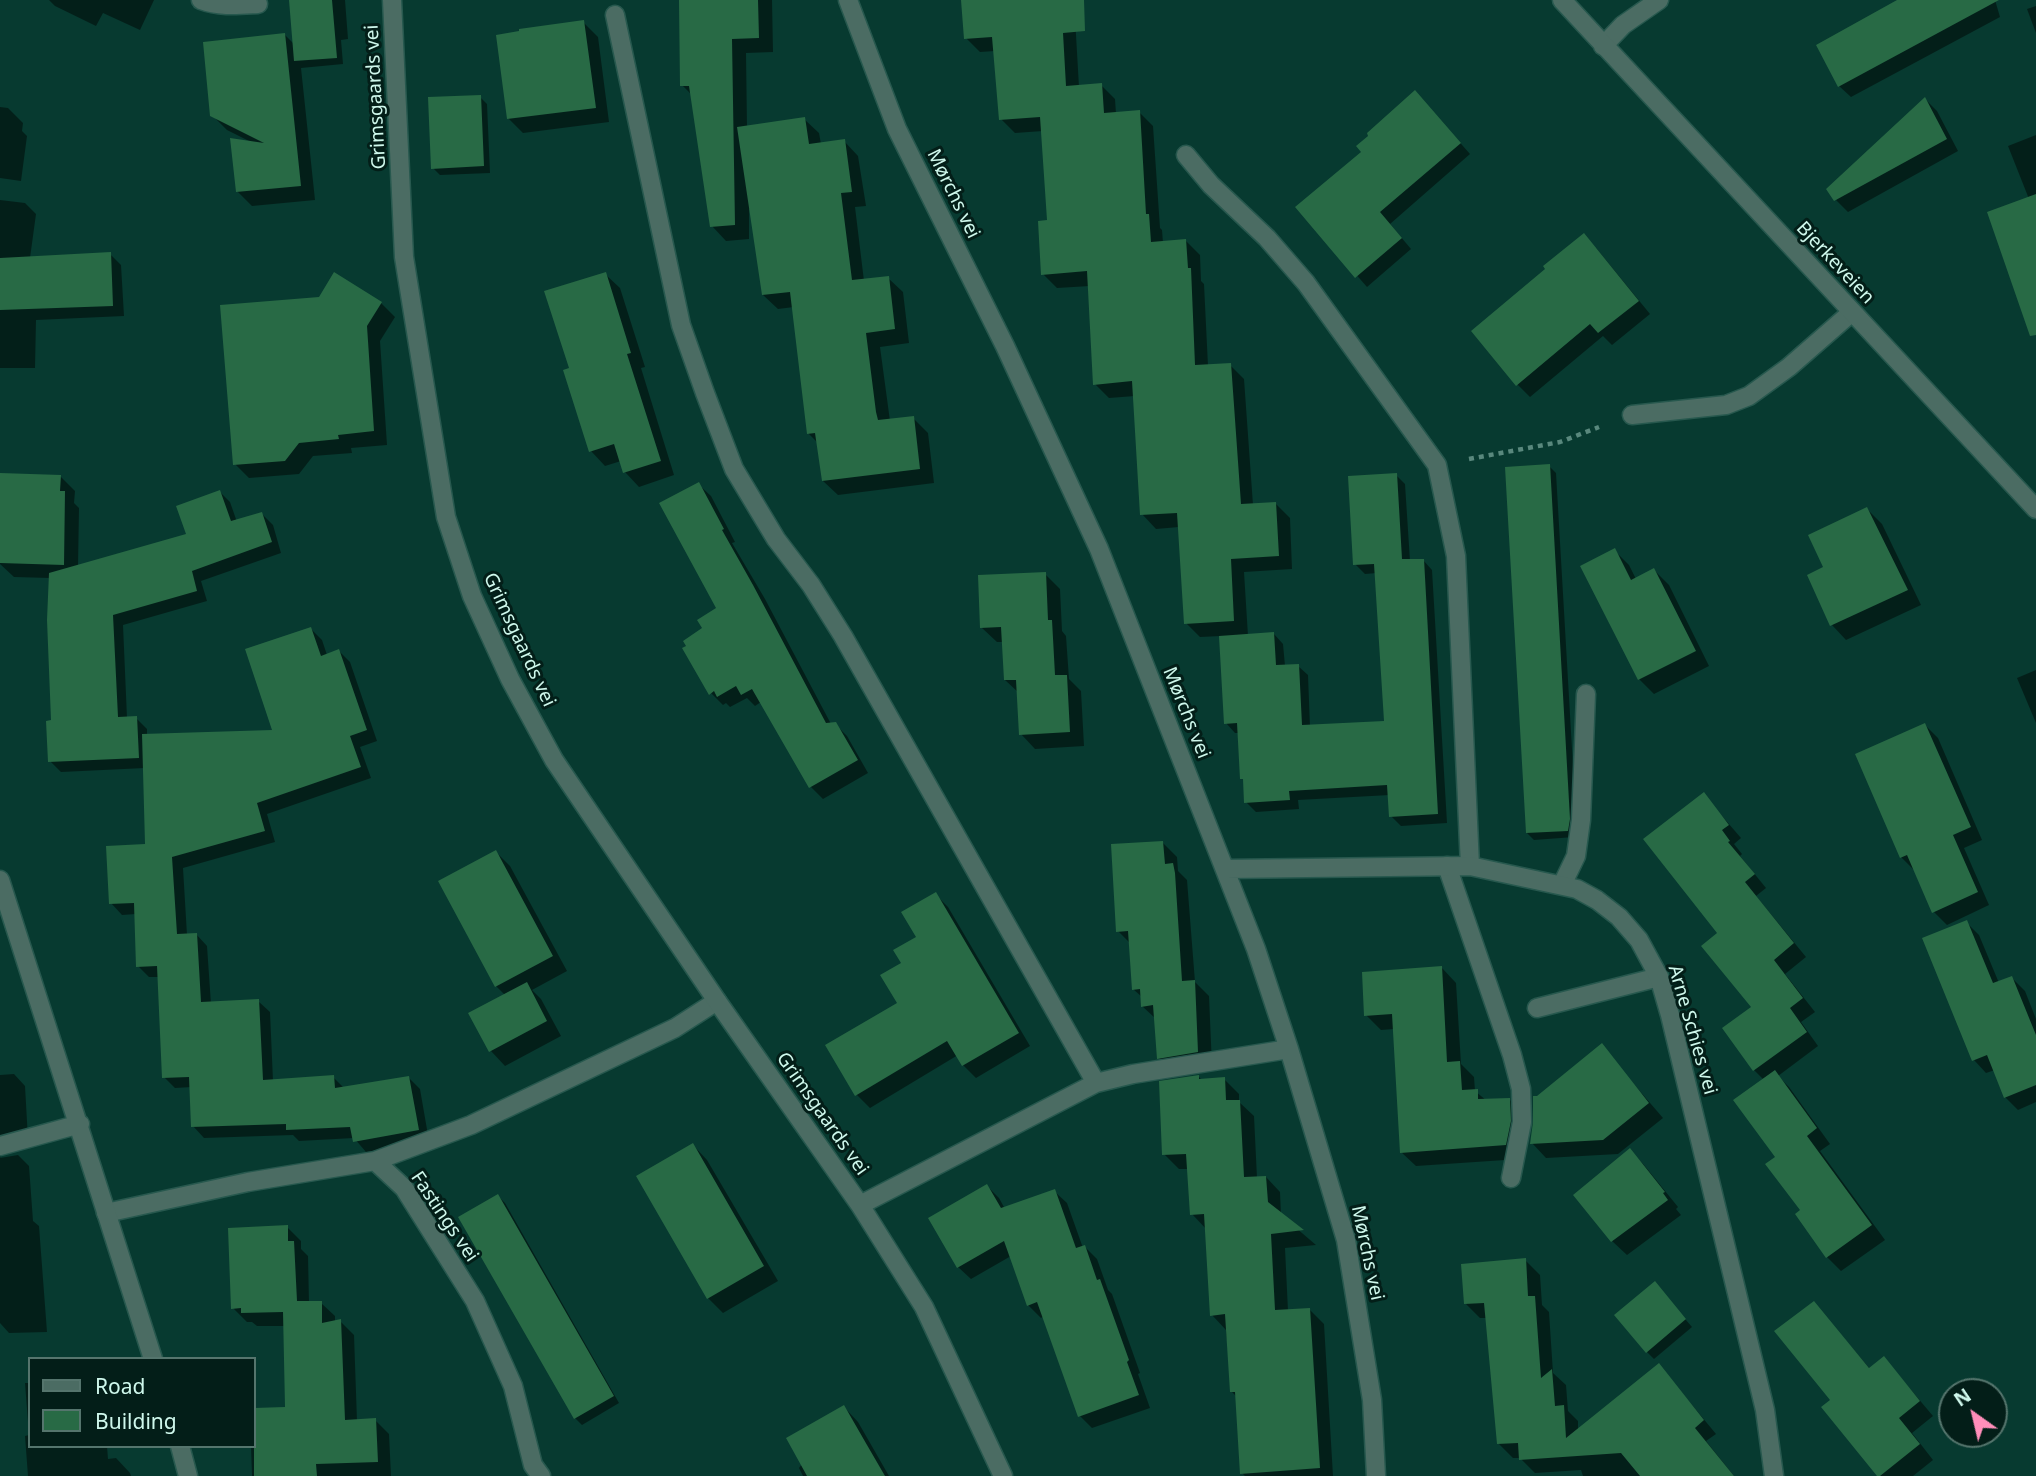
<!DOCTYPE html>
<meta charset="utf-8">
<style>
body{margin:0}
#map{position:relative;width:2036px;height:1476px;overflow:hidden;background:#073a30;font-family:"Noto Sans",sans-serif}
canvas{display:block}
.legend{position:absolute;left:28px;top:1357px;width:228px;height:91px;box-sizing:border-box;background:#031e18;border:2px solid #55756d;margin:0;padding:9px 12px;list-style:none;font-size:21px;color:#cff8ec}
.legend li{display:flex;align-items:center;gap:14px;height:35px}
.legend b{width:35px;border:2px solid #55756d}
.north{position:absolute;left:1938px;top:1378px;width:70px;height:70px;box-sizing:border-box;background:#031e18;border:2px solid #55756d;border-radius:50%;rotate:326deg;font-size:19px;font-weight:700;line-height:28px;text-align:center;color:#cff8ec}
.north::after{content:'';display:block;margin:auto;width:24px;height:32px;background:#ff8eba;clip-path:polygon(50% 0,100% 100%,50% 72%,0 100%)}
</style>
<div id="map">
<canvas width="2036" height="1476"></canvas>
<ul class="legend">
<li><b style="height:9px;background:#4b6c63"></b>Road</li>
<li><b style="height:19px;background:#286a45"></b>Building</li>
</ul>
<div class="north">N</div>
</div>
<script>
const ctx = document.querySelector('canvas').getContext('2d');
ctx.lineJoin = 'round';
function fillPath(path, color) { ctx.fillStyle = color; ctx.fill(path, 'evenodd'); }
function strokePath(path, color, width, dash) { ctx.strokeStyle = color; ctx.lineWidth = width; ctx.lineCap = dash ? 'butt' : 'round'; ctx.setLineDash(dash || []); ctx.stroke(path); }
function write(font, color, halo, rows, align = 'center') {
  ctx.font = font + ' "Noto Sans",sans-serif'; ctx.lineWidth = 6; ctx.setLineDash([]); ctx.textBaseline = 'middle'; ctx.strokeStyle = halo; ctx.fillStyle = color; for (const [text, x, y, turn = 0] of rows) {
    ctx.save(); ctx.translate(x, y); ctx.rotate((+turn || 0) * Math.PI / 180); ctx.textAlign = isNaN(turn) ? turn : align; if (halo) ctx.strokeText(text, 0, 0); ctx.fillText(text, 0, 0); ctx.restore();
  }
}
fillPath(new Path2D(`
 M49,0H154L140,30L103,13L96,26L55,6Z
 M291,0H345L348,39L341,40L343,64L301,68L315,200L252,206L237,191L251,142L227,130L212,115L285,35L295,45Z
 M681,0H772L773,52L746,53L747,127L804,119L819,133L821,144L844,141L858,156L866,206L855,207L864,281L888,278L903,292L909,343L880,347L890,421L913,418L928,433L934,483L838,495L823,481L818,443L808,433L794,307L778,309L763,295L751,209H749V239L726,241L712,226L693,96L682,85Z
 M963,0H1074L1079,87L1101,85L1115,99L1116,114L1139,112L1153,126L1160,228L1162,230L1163,243L1186,241L1200,255L1201,281L1204,284L1208,366L1230,365L1244,379L1253,505L1275,503L1290,518L1292,569L1244,572L1248,636L1274,634L1283,644L1285,666H1298L1308,675L1310,727L1386,723L1377,573L1365,574L1355,564L1396,475L1405,484L1410,561L1423,560L1432,570L1447,823L1401,826L1391,816L1390,795L1298,800L1299,809L1256,812L1246,802L1245,781L1242,778L1240,733H1235L1226,723L1221,636L1200,637L1186,623L1179,527L1156,529L1142,514L1135,396L1109,398L1095,384L1090,286L1057,288L1043,274L1049,222L1043,131L1015,133L1001,119L995,51L980,52L966,38Z
 M1901,0H1995L2000,17L1851,97L1839,86Z
 M2036,6V33L2027,9Z
 M583,22L598,37L609,122L523,133L508,118Z
 M480,97L487,104L490,173L440,175L433,168Z
 M1925,99L1937,111L1958,151L1848,212L1836,200Z
 M1425,103L1470,154L1390,224L1411,249L1367,287L1297,207Z
 M0,107L8,108L23,123L22,131L27,136L21,181L0,178Z
 M2036,135V323L2029,199L2008,146Z
 M0,200L25,203L36,214L30,258L110,254L121,265L124,316L36,320L35,368H0Z
 M1596,248L1650,314L1612,345L1603,336L1530,397L1517,384Z
 M605,274L620,288L645,367L641,368L674,475L639,487L625,472L621,461L605,466L591,451L571,369Z
 M381,303L395,317L380,341L387,445L351,448L352,453L313,456L299,474L249,478L235,464Z
 M1549,466L1556,473L1576,818L1574,837L1534,840L1527,833Z
 M60,476L75,491L74,503L79,508L78,567L188,536L220,492L230,502L237,522L262,514L273,525L281,553L201,581L207,601L123,625L127,718H136L147,729V735L275,732L311,629L322,640L327,655L339,651L350,662L377,741L360,747L371,778L267,814L275,842L183,868L187,935L196,934L207,946L211,1004L258,1001L270,1012L273,1081L333,1077L344,1088L408,1077L420,1089L429,1141L366,1152L354,1138L299,1141L293,1135L204,1138L193,1126L192,1087L175,1088L164,1077L159,977H149L138,966L136,914L122,915L111,903L147,846L145,768L61,772L50,761L53,722L50,578L14,577L0,564V478Z
 M698,484L711,496L735,542L732,543L765,599L831,724H835L847,736L868,773L823,799L811,787L761,702L755,706L747,698L730,707L726,703L723,705L711,693L704,629L718,609Z
 M1867,509L1882,524L1921,605L1846,640L1832,625Z
 M1614,550L1629,565L1636,579L1654,570L1669,585L1709,666L1654,694L1639,679Z
 M1045,574L1060,589L1062,631L1066,636L1069,679L1081,691L1084,746L1035,749L1021,734L1019,693L1005,680L1004,642H997L982,628Z
 M2036,670V723L2017,678Z
 M1925,725L1938,738L1982,840L1964,848L1989,905L1947,925L1934,912L1914,870L1901,857Z
 M1703,794L1741,838L1734,844L1742,854L1740,856L1766,888L1756,896L1806,957L1785,974L1815,1012L1801,1022L1818,1046L1778,1076L1789,1087L1830,1144L1820,1151L1885,1240L1841,1271L1827,1257L1777,1157L1764,1080L1754,1070L1724,1028L1754,1007L1719,933Z
 M1163,843L1177,857L1178,871L1187,880L1195,982L1209,996L1212,1066L1173,1072L1159,1058L1156,1019L1142,1006V997L1133,989L1131,944L1118,931Z
 M496,852L510,866L567,971L532,990L541,999L561,1036L505,1066L491,1051L471,1013L505,995L496,986Z
 M935,894L948,907L1030,1046L976,1078L963,1065L958,1055L870,1108L857,1095L827,1046L899,1004L904,963L918,938Z
 M1966,922L1979,935L1999,983L2012,978L2025,991L2036,1019V1102L2018,1110L2005,1097L1995,1070L1986,1073L1974,1060Z
 M1442,968L1456,983L1461,1064L1474,1077L1475,1091L1487,1101L1509,1099L1524,1114L1520,1159L1416,1166L1401,1152L1394,1029L1381,1030L1366,1015Z
 M1601,1046L1663,1118L1618,1154L1546,1158L1532,1143Z
 M14,1074L25,1086L28,1139L4,1149L0,1158L18,1155L29,1166L33,1221L39,1226L47,1332L9,1333L0,1323V1075Z
 M1199,1077L1202,1080L1224,1079L1239,1094V1102L1254,1116L1257,1178L1266,1177L1280,1192L1281,1215L1316,1245L1285,1248L1288,1311L1309,1309L1324,1324L1333,1476H1245L1242,1473L1237,1397L1232,1392L1226,1330L1212,1315L1207,1230L1192,1214L1189,1169H1179L1164,1154Z
 M693,1145L707,1160L778,1281L723,1313L708,1298Z
 M1630,1150L1644,1165L1678,1207L1676,1209L1681,1215L1627,1255L1612,1241Z
 M987,1186L999,1198L1005,1209L1054,1191L1067,1203L1083,1248L1085,1247L1097,1259L1108,1290L1112,1294L1140,1373L1138,1374L1150,1408L1092,1428L1080,1416L1044,1316L1041,1318L1028,1305L1011,1256L971,1279L958,1267Z
 M498,1196L505,1203L619,1403L582,1425L575,1418Z
 M287,1227L301,1241V1249L308,1256L309,1303H321L335,1316V1322L340,1321L354,1335L357,1421L375,1420L389,1434L391,1476H252L251,1446H254V1410L287,1409L285,1326H257L252,1322H247L233,1308Z
 M1525,1260L1540,1275L1542,1305L1549,1312L1553,1373L1566,1385L1568,1411L1578,1421V1431L1659,1365L1716,1434L1706,1441L1734,1476H1583L1581,1470L1535,1473L1520,1458H1513L1499,1444L1487,1318H1480L1466,1304Z
 M1661,1291L1692,1327L1654,1359L1647,1352Z
 M1814,1303L1870,1369L1884,1358L1933,1416L1912,1433L1933,1460L1913,1476H1879L1832,1401Z
 M25,1383H30V1446H107L108,1459L116,1458L130,1473L131,1476H28L25,1436L29,1435Z
 M844,1407L858,1422L889,1476H803L799,1468Z`), '#0007');
fillPath(new Path2D(`
 M289,0H332L337,58L294,61Z
 M679,0H758L759,38L732,39L735,225L710,227L689,86H680Z
 M961,0H1084L1085,31L1063,33L1066,86L1102,83L1104,113L1140,110L1146,214H1149L1151,242L1186,239L1188,268H1191L1195,365L1231,363L1241,504L1276,502L1279,556L1231,559L1234,621L1184,624L1177,513L1140,515L1132,381L1093,385L1087,271L1041,275L1038,221L1047,220L1040,117L999,120L992,37L964,39Z
 M1897,0H1999L1838,87L1816,45Z
 M584,20L596,108L507,119L496,35L519,31V29Z
 M285,33L301,186L236,192L230,138L264,143L210,116L203,42Z
 M1415,90L1461,143L1380,212L1402,238L1355,278L1295,207L1361,152L1356,146L1368,136L1367,133Z
 M481,95L484,166L431,169L428,97Z
 M1925,97L1947,139L1834,201L1826,189Z
 M805,117L809,144L845,139L852,192L841,193L852,280L889,276L895,329L866,333L876,412L878,420L914,416L920,469L822,481L815,433L807,434L790,292L762,295L737,127Z
 M2036,194V335L2030,336L1987,212Z
 M1584,233L1639,301L1598,333L1590,324L1516,386L1471,331L1545,269L1543,266Z
 M111,252L113,306L0,310V258Z
 M334,272L382,302L367,326L374,431L338,435L339,439L299,443L285,461L233,465L220,305L319,297Z
 M606,272L631,353L627,354L661,461L623,473L614,444L589,452L563,370L569,368L544,291Z
 M1550,464L1570,819L1568,831L1526,833L1505,467Z
 M0,473L61,475L60,491H65L64,565L0,563Z
 M1397,473L1402,559H1424L1438,814L1389,817L1387,785L1289,791L1290,800L1244,803L1243,779H1240L1237,723L1224,724L1219,636L1274,632L1276,665L1299,664L1302,725L1384,721L1374,564L1353,565L1348,476Z
 M699,482L724,529L722,530L753,585L826,723L836,722L858,760L809,788L752,689L741,695L736,686L717,697L714,691L709,695L682,648L686,646L683,641L702,628L697,620L716,608L659,503Z
 M220,490L231,521L262,512L272,542L192,571L197,591L113,615L118,717L137,716L139,758L48,762L46,721L51,720L47,620L49,573L186,534L176,506Z
 M1867,507L1908,590L1830,626L1807,575L1823,567L1808,535Z
 M1615,548L1631,580L1654,568L1696,651L1638,680L1580,566Z
 M1046,572L1048,620H1052L1055,675H1067L1070,732L1019,735L1016,680H1004L1001,627L980,628L978,575Z
 M311,627L321,656L339,649L367,730L350,736L361,767L257,803L265,831L172,857L177,934L197,933L201,1002L259,999L263,1080L334,1075L335,1088L409,1076L419,1130L353,1142L350,1127L286,1130V1124L191,1127L189,1077L162,1078L157,966L136,967L134,903L109,904L106,846L145,844L142,734L272,730L245,649Z
 M1925,723L1971,827L1953,835L1978,892L1932,913L1907,855L1900,858L1855,754Z
 M1704,792L1729,825L1722,830L1730,841L1728,842L1755,874L1745,882L1794,943L1774,960L1803,998L1790,1008L1807,1032L1753,1071L1722,1028L1751,1007L1701,946L1717,933L1643,839Z
 M1163,841L1165,864L1173,863L1175,873L1182,981L1195,980L1198,1052L1157,1059L1153,1005L1141,1007L1140,989L1132,990L1128,931L1116,932L1111,844Z
 M496,850L553,956L495,987L438,881Z
 M936,892L1019,1033L962,1066L947,1041L855,1096L825,1045L897,1003L880,975L901,963L893,950L916,937L901,912Z
 M1967,920L1993,983L2012,976L2036,1035V1085L2004,1098L1987,1055L1972,1061L1922,938Z
 M1442,966L1447,1062L1460,1061L1462,1090L1478,1089V1099L1510,1098L1511,1121L1506,1145L1400,1153L1392,1014L1364,1016L1362,972Z
 M527,982L547,1021L489,1052L468,1013Z
 M1602,1043L1649,1103L1603,1140L1530,1144L1533,1122V1096H1537Z
 M1775,1070L1817,1128L1807,1136L1872,1225L1826,1258L1795,1214L1800,1210L1765,1164L1775,1157L1733,1100Z
 M1199,1075V1079L1225,1077L1226,1100H1240L1244,1177L1266,1176L1268,1202L1304,1230L1271,1234L1275,1310L1310,1308L1320,1468L1240,1474L1235,1392H1230L1225,1314L1210,1316L1204,1214L1190,1215L1186,1154L1162,1155L1159,1081Z
 M693,1143L764,1266L707,1299L636,1176Z
 M1630,1148L1665,1192L1663,1193L1668,1200L1611,1242L1573,1195Z
 M987,1184L1001,1208L1055,1189L1076,1248L1085,1245L1097,1280L1100,1279L1129,1360L1127,1362L1139,1395L1078,1417L1037,1302L1027,1306L1004,1241L957,1268L928,1218Z
 M498,1194L614,1396L574,1419L458,1217Z
 M288,1225V1241H294L297,1301H322V1323L341,1319L345,1420L376,1418L378,1462L316,1464L317,1476H254V1408L285,1407L283,1312L241,1313V1308L231,1309L228,1228Z
 M1526,1258L1528,1296H1535L1541,1378L1552,1369L1555,1406L1564,1405L1566,1438L1659,1363L1704,1420L1695,1428L1734,1476H1640L1621,1453L1519,1460L1518,1443L1497,1444L1484,1303L1464,1304L1461,1264Z
 M1655,1281L1686,1319L1646,1353L1614,1315Z
 M1814,1301L1869,1368L1884,1356L1920,1401L1899,1418L1920,1444L1880,1476H1877L1821,1407L1830,1400L1774,1331Z
 M844,1405L867,1445L885,1476H807L786,1438Z`), '#286a45');
const service = new Path2D(`
 M201,0C219,7 239,5 258,4
 M1603,46L1623,25L1659,0
 M1186,155L1211,185L1267,238L1306,283L1437,465L1456,556L1470,866
 M1632,415L1726,405L1749,396L1789,367L1852,312
 M1447,866L1512,1055L1521,1089L1522,1122L1511,1178
 M1562,885L1576,856L1581,820L1586,694
 M1537,1008L1659,977
 M375,1161L471,1125L675,1028L717,1001
 M106,1213L248,1182L375,1161L404,1188L475,1301L513,1386L533,1465L541,1476`);
const minor = new Path2D(`
 M392,0L404,257L446,517L472,596L510,679L554,760L717,1001L860,1205L924,1307L1003,1476
 M848,0L897,129L1005,346L1099,549L1256,949L1289,1049L1346,1240L1372,1400L1376,1476
 M1562,0L2036,509
 M615,15L681,325L705,393L734,469L776,539L811,585L843,636L1096,1083L1133,1074L1289,1049
 M1226,869L1470,866L1577,889L1597,900L1619,917L1639,940L1659,977L1670,1015L1765,1410L1774,1476
 M0,880L153,1359
 M0,1146L80,1124
 M860,1205L1096,1083
 M180,1446L188,1476`);
strokePath(service, '#27584e', 21);
strokePath(minor, '#27584e', 21);
strokePath(new Path2D(`
 M1469,459L1560,442L1599,427`), '#59887d', 4.5, [5, 5]);
strokePath(service, '#4b6c63', 18);
strokePath(minor, '#4b6c63', 18);
write('19px', '#cff8ec', '#031e18', [
 ["Grimsgaards vei",376,97,-93],
 ["Mørchs vei",953,194,64],
 ["Bjerkeveien",1835,263,47],
 ["Grimsgaards vei",519,640,65],
 ["Mørchs vei",1186,713,68],
 ["Arne Schies vei",1692,1030,74],
 ["Grimsgaards vei",822,1114,55],
 ["Fastings vei",444,1217,56],
 ["Mørchs vei",1367,1253,78]
]);
</script>
